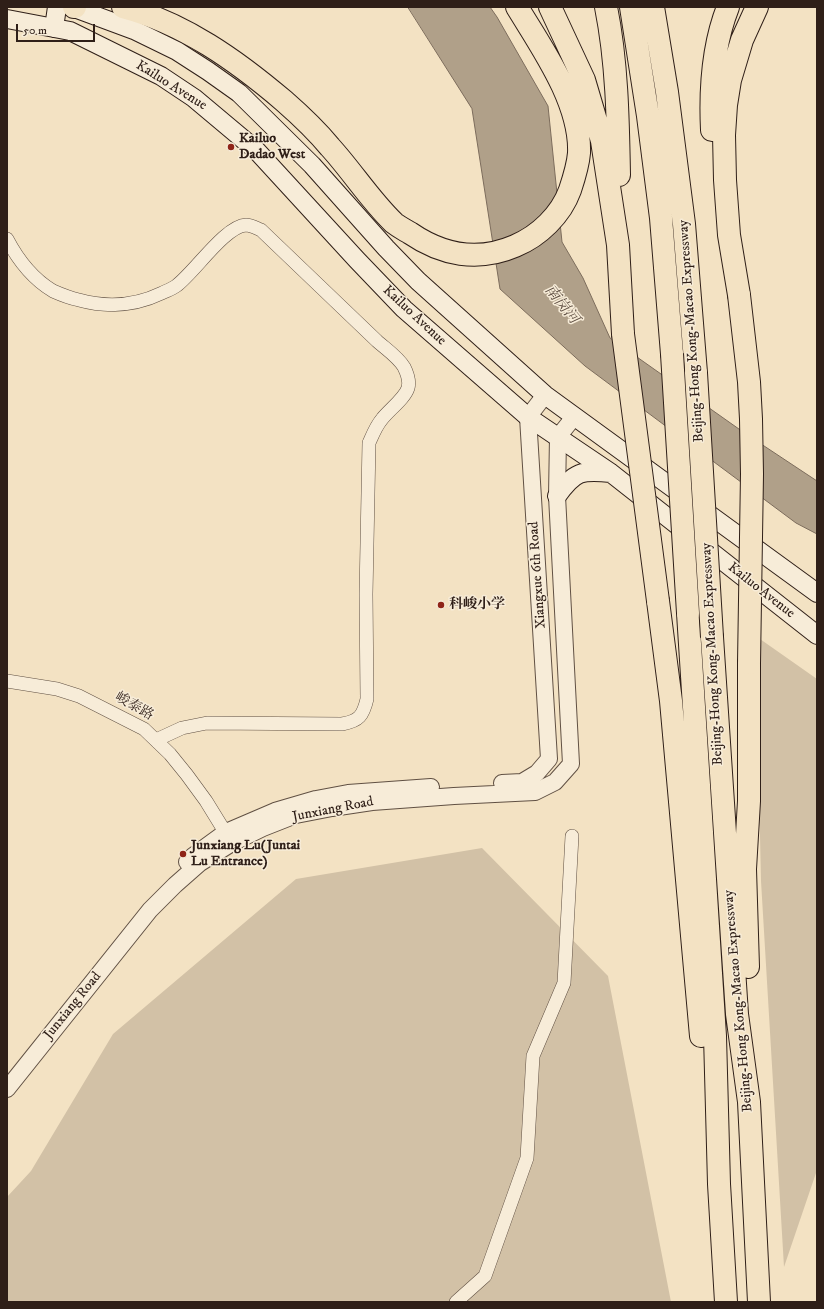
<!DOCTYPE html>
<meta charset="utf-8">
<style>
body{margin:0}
#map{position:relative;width:824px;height:1309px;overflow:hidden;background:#f3e2c3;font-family:"IM FELL DW Pica",serif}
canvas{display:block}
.frame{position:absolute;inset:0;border:8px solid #2f1f18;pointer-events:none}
.scale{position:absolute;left:16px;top:24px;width:79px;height:18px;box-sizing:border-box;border:2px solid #2f1f18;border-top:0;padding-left:5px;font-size:12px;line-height:14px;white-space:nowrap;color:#2f1f18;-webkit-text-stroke:3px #f7ecd8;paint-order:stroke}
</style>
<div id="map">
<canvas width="824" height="1309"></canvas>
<div class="frame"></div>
<div class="scale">50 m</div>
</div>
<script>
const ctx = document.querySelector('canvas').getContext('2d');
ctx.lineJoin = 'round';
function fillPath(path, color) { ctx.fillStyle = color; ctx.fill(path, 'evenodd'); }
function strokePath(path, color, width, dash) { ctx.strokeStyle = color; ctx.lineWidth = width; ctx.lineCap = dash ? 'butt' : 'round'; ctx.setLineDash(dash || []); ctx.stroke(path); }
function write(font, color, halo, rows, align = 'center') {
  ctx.font = font + ' "IM FELL DW Pica","Noto Serif SC",serif'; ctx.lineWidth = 3; ctx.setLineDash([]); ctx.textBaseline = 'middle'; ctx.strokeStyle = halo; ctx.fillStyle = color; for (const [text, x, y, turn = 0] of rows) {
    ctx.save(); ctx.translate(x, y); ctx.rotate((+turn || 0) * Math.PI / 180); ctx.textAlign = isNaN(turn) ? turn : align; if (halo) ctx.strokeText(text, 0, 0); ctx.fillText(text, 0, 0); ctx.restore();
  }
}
fillPath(new Path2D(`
 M760,639L817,679V1170L784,1267L761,881L758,747Z
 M482,848L608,976L671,1302H7V1197L31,1171L113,1034L296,879Z`), '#d2c1a6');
const water = new Path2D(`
 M408,7H490L497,17L548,106L562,242L583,278L610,338L746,434L817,481V534L796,523L585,366L500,289L472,109Z`);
fillPath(water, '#b0a089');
strokePath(water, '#7c6c5c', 1);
const minor = new Path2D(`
 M7,239C18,260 33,279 53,291C62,295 70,298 79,300C108,308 135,306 162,293C166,291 172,289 176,286C194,273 225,226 246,225C251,225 256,228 261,230L377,341C386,349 398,357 404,367C407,373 410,381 408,388C405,398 389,410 382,419C376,426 373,434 369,443L366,594L367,699C363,716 359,721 342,724L207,723L182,728L156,740
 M7,681L57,689L79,696L144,729L170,754L187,775L206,801L230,840
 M456,1302L485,1276L527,1158L533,1056L564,983L572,836`);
const tertiary = new Path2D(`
 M502,783L522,782L537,773L549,759L528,417L545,395
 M187,862L193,856L226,832L275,811L316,799L348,793L431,787
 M7,1089L150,910L175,885L200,863L232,843L263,828L296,815L332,808L372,802L454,796L535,792L555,782L571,764L557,496L558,437L574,417`);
const secondary = new Path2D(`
 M72,7L134,30L177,51L208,71L239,93L312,165L386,248L418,281L545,395L817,593
 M7,19L70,31L161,76L194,98L256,150L357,260L404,309L528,417L611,473L817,635
 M54,28L57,7
 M557,496C575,471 581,470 611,473`);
const motorway = new Path2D(`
 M74,7H75
 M123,7C184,23 237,61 284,101C300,115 316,130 330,147C352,171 370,200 394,223C399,227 405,230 410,233C442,255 478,262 515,246C539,236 561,215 570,190C574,178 578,166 579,153C581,103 542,48 517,7
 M550,7L584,80L602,141L618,245L623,334
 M606,7C617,62 618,119 619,175
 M631,7L648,116L661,218L672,354
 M653,7L667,92L684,224L696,373
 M712,130C710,89 713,45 728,7
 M739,295L729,235L725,180L724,135L726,105L730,80L742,40L757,7
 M658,601L671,701L701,1036
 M688,613L715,1036L719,1184L726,1302
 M712,637L737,1014L749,1102L759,1302
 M748,967L745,869L749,801V663`);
strokePath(minor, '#605043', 14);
strokePath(tertiary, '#605043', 18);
strokePath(secondary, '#2f1f18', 20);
strokePath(motorway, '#2f1f18', 24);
strokePath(minor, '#f7ecd8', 13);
strokePath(tertiary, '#f7ecd8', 16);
strokePath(secondary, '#f7ecd8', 18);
strokePath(motorway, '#f3e2c3', 22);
const motorwayBridge = new Path2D(`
 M739,295L749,382L751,419L752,474L749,663
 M623,334L658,601
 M672,354L688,613
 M696,373L712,637`);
strokePath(motorwayBridge, '#2f1f18', 24, []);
strokePath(motorwayBridge, '#f3e2c3', 22);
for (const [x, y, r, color] of [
 [231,147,4,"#8f2418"],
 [441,605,4,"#8f2418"],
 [183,854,4,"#8f2418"]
]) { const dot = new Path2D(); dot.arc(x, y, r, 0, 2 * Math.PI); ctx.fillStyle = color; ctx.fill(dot); strokePath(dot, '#f7ecd8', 1.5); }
write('14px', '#2f1f18', '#f7ecd8', [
 ["Kailuo Avenue",171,86,32],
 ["Kailuo Avenue",414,316,43],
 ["Beijing-Hong Kong-Macao Expressway",692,331,-94],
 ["Xiangxue 6th Road",538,575,-94],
 ["Kailuo Avenue",761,591,38],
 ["Beijing-Hong Kong-Macao Expressway",713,654,-93],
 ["峻泰路",134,707,30],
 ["Junxiang Road",333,810,-11],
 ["Beijing-Hong Kong-Macao Expressway",739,1001,-95],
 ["Junxiang Road",73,1006,-51]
]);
write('bold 14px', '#2f1f18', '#f7ecd8', [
 ["Kailuo",239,139],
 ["Dadao West",239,155],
 ["科峻小学",449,605],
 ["Junxiang Lu(Juntai",191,846],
 ["Lu Entrance)",191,862]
], 'left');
write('italic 15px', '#5c4c40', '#f7ecd8', [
 ["南岗河",561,305,51]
]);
</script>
